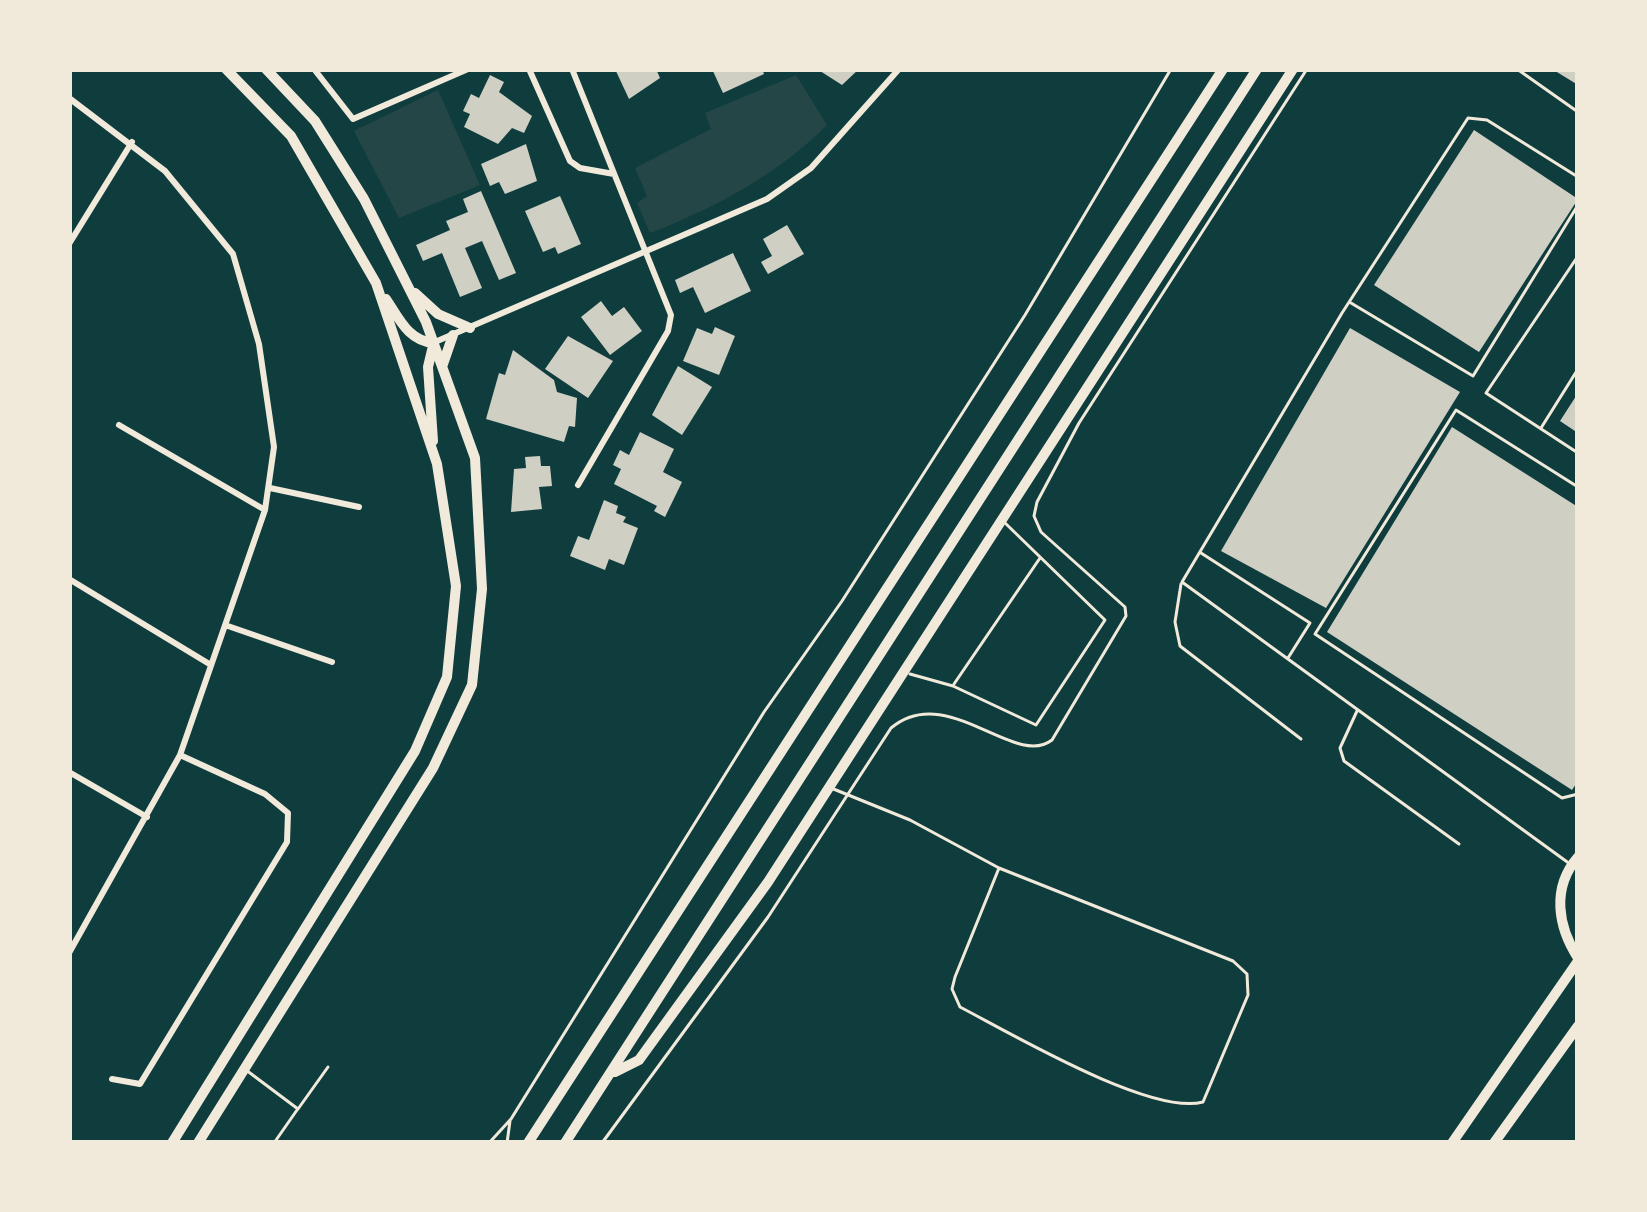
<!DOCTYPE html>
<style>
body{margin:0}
#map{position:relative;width:1647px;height:1212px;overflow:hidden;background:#0f3d3e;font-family:Ubuntu,sans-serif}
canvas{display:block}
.frame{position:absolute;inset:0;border:72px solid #f1e9da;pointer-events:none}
</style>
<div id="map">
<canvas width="1647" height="1212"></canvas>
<div class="frame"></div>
</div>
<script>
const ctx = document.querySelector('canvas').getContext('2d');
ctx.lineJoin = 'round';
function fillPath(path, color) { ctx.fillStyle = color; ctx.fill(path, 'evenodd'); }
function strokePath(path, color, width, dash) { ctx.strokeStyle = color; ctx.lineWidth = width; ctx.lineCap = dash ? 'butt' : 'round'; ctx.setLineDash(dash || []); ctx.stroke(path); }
fillPath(new Path2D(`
 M796,75L827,125C777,175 715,208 650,233L637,203L647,196L635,168L711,129L705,113Z
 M438,90L480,185L399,218L354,131Z`), '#244646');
fillPath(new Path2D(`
 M615,69H656L660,78L629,99Z
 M712,69H762L764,74L723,93Z
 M817,69H859L842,85Z
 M1552,69H1578V85Z
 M490,75L504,82L499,92L532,116L524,133L512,128L498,144L464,127L470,114L463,111L471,94L479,98Z
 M1474,130L1578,199L1479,352L1374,285Z
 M526,144L537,181L505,194L499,182L490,186L481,164Z
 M481,191L516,273L499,280L482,241L465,248L482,288L460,297L442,253L423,261L416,245L450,230L446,221L468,212L463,199Z
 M560,196L581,244L558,254L555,247L543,252L525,211Z
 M787,225L804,254L768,274L761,262L772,256L763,239Z
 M733,253L751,291L705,313L693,287L680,293L675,280Z
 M601,301L612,316L624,307L642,331L610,355L581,317Z
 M715,327L735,336L719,375L683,361L697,328L712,334Z
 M1350,328L1460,392L1326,608L1221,551Z
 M568,336L613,361L588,398L545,369Z
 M513,350L554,380L557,392L577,398L575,427L569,426L564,442L486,419L499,373L505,375Z
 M678,366L712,387L682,435L652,415Z
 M1578,393V433L1560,421Z
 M1452,427L1578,507V781L1572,790L1327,632Z
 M640,432L674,449L663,472L682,482L665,517L654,511L657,506L614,484L621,469L613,465L620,450L629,455Z
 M540,456L541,466H550L552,486L539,487L542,509L511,512L514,469L526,468L525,457Z
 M604,500L618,506L616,513L626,517L623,522L638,528L624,565L609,559L605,570L570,556L578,536L589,540Z`), '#cfcfc3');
strokePath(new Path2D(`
 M1517,69L1578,112
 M1578,256L1486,393L1578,453
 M1351,303L1473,376L1578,205
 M1541,428L1578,369
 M1578,487L1456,410L1315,634L1562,798L1578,794
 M1201,553L1310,623L1288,658
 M1181,584L1175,622L1180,646L1301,739
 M910,674L953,686L1036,725L1105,620L1003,521
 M954,684L1040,558
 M1357,711L1340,748L1344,761L1459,844
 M831,788L910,820L999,868L1233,961L1247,974L1248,995L1203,1102C1151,1116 1012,1034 960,1007L952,989L955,977L999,868
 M1570,864L1182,582L1342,313L1468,118L1487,120L1578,177
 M246,1070L298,1109L328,1067
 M274,1143L297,1110
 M489,1143L511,1119L764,712L842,601L1025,315L1171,69
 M507,1143L510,1121
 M602,1143L768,917L891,728C947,681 1014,769 1052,740L1126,616L1125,607L1041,532L1034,516L1037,502L1079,423L1307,69`), '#f1e9da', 3);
strokePath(new Path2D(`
 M314,69L353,119L468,69
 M529,69L570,161L580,168L614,174
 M572,69L671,315L668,331L578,485
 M69,98L165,171L233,254L259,344L274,447L265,510L180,755L69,953
 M69,244L132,142
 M435,342L767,199L811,168L899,69
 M119,425L265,510
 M270,488L359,507
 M69,579L211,665
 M225,625L332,662
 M69,772L147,817
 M112,1079L140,1084L287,842L288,813L265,794L180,755`), '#f1e9da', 6);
strokePath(new Path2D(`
 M415,293L438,314L470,328
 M386,299C399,318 408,341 434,343
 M433,346L428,367L433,441
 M443,364L453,335
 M1578,857C1551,888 1558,927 1578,958
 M172,1143L415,751L447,677L456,586L437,464L376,283L291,136L226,69
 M198,1143L433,768L472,685L482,589L475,458L426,322L364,199L315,121L266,69
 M1452,1143L1578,961
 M1494,1143L1578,1026`), '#f1e9da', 10);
strokePath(new Path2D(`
 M615,1072L639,1060L768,882L1293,69
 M528,1143L1223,69
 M565,1143L1257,69`), '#f1e9da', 10);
</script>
